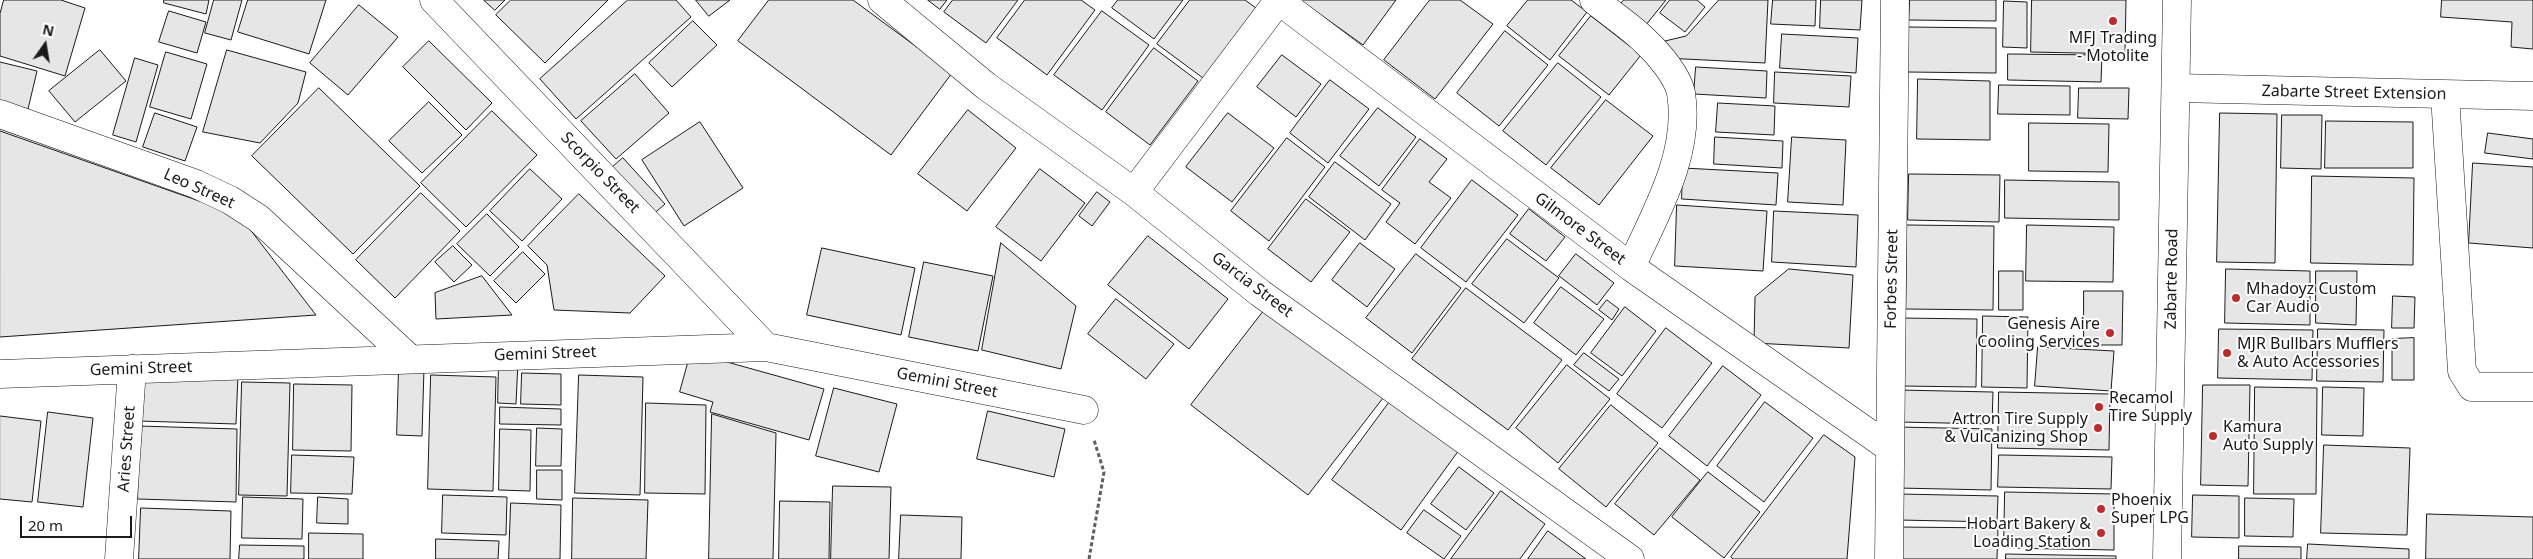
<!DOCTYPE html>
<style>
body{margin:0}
#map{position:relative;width:2533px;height:559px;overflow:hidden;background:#fff;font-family:"Noto Sans",sans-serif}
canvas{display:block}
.north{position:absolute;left:20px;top:20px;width:50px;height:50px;-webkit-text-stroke:4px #fff;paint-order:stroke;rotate:13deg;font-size:14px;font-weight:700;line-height:20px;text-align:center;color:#1a1a1a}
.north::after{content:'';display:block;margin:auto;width:18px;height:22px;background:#1a1a1a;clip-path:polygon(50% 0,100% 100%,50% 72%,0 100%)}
.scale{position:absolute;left:20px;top:516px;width:112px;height:22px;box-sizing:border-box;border:2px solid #1a1a1a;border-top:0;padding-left:6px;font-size:15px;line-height:18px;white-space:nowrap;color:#1a1a1a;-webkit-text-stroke:4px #fff;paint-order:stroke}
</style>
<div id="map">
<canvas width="2533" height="559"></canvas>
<div class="north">N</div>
<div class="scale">20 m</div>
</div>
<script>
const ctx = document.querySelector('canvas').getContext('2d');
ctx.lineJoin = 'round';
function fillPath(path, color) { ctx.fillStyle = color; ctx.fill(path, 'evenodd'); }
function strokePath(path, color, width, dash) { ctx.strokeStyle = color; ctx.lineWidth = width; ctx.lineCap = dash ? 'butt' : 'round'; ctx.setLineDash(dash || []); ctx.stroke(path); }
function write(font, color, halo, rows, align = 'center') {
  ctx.font = font + ' "Noto Sans",sans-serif'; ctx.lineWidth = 4; ctx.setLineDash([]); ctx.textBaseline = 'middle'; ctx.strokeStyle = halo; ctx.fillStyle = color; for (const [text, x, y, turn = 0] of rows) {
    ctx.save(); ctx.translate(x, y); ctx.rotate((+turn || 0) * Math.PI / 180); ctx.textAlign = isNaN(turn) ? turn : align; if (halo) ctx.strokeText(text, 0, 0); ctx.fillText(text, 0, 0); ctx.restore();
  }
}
const building = new Path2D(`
 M4,0H61L85,8L65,76L0,56V14Z
 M164,0H209L206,14L164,3Z
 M214,0H242L231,40L205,33Z
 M248,0H326L309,54L238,32Z
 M484,0H505L495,10Z
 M511,0H608L545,63L496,15Z
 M628,0H676L691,17L576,119L540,79Z
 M696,0H730L709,16Z
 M769,0H853L952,73L891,155L738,41Z
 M928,0H947L940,9Z
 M953,0H1018L986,43L944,12Z
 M1025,0H1081L1095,10L1047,75L997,38Z
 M1118,0H1183L1154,39L1112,8Z
 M1190,0H1245L1256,8L1203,78L1157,44Z
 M1305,0H1396L1363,45L1303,2Z
 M1430,0H1460L1493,24L1435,99L1384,60Z
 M1528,0H1571L1587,12L1550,60L1507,26Z
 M1624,0H1666L1645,26L1619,6Z
 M1670,0H1697L1705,7L1685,32L1660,13Z
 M1719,0H1768L1765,63L1665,58V41L1686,36Z
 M1773,0H1816L1815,26L1771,24Z
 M1821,0H1862L1860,30L1820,28Z
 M1910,0H1996V21L1909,20Z
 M2032,0H2126L2125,54L2031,52Z
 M2442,0H2533V49L2511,47L2512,22L2441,17Z
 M2004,1L2027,2V48L2003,47Z
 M359,5L398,37L348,95L310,63Z
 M169,11L206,22L197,53L159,42Z
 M1102,11L1149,45L1102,110L1054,75Z
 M1591,16L1641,55L1609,95L1559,56Z
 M693,21L717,45L672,87L649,63Z
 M1908,27L1996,28V73L1907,72Z
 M1505,31L1548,65L1499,126L1457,93Z
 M1782,34L1858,38L1856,73L1780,68Z
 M429,41L492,103L466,130L403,67Z
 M1154,48L1198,81L1150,145L1106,112Z
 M100,50L126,81L75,122L49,91Z
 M227,50L306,72L298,103L260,143L203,132Z
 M166,52L207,64L191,119L150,107Z
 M2008,54L2102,55L2101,82L2008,80Z
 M1282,55L1321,84L1296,117L1257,87Z
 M135,58L158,65L136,142L113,135Z
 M0,62L37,71L28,109L0,102Z
 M1558,63L1601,97L1546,165L1503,131Z
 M1696,67L1767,71L1766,98L1694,94Z
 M1775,72L1851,76L1849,107L1774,103Z
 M635,74L669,113L616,159L581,121Z
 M1918,79L1990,81V140L1917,139Z
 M1330,80L1369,109L1328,163L1290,133Z
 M1999,85L2070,86V115L1998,114Z
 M319,88L420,186L353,254L252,156Z
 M2079,88H2129L2128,119L2078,118Z
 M1606,100L1653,136L1599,205L1551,168Z
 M429,102L462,135L422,173L389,141Z
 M1718,103L1775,106L1774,135L1716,132Z
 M1378,108L1416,137L1379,186L1340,156Z
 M968,110L1016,148L967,211L918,174Z
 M492,111L537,155L466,227L421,183Z
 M155,113L197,127L185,161L143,147Z
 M1228,113L1274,148L1232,202L1186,167Z
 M2220,113L2277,114L2275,263L2217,262Z
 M2282,115H2322L2321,169L2281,168Z
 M2326,121L2413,122V168H2325Z
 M700,122L743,188L684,226L642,160Z
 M2029,123L2109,124L2108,172L2029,171Z
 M0,131L239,215L316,315L0,337Z
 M2488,133L2533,139V159L2485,153Z
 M1715,137L1783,141L1782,168L1714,164Z
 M1792,137L1846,140L1843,205L1788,202Z
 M1287,138L1325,167L1269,241L1231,211Z
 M1420,139L1447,159L1429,182L1451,198L1415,244L1386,222L1400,203L1382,190Z
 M623,158L665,204L650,217L608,171Z
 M1335,162L1391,204L1365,240L1309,197Z
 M2473,163L2533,167V248L2469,243Z
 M1683,168L1778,173L1776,205L1682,199Z
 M530,169L562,199L522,241L490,211Z
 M1040,169L1085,203L1041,261L996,227Z
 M1909,174L2000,175L1999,222L1908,220Z
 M2312,176L2414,178L2413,265L2311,263Z
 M1472,180L1518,215L1466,282L1421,248Z
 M2005,180L2119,182V220L2005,218Z
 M1097,192L1110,202L1092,226L1079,216Z
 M421,193L460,231L395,298L356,260Z
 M579,194L665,276L630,313L554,310L547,265L528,246Z
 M1306,199L1350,232L1311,282L1268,249Z
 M1677,205L1767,211L1763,271L1675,266Z
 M1529,209L1565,237L1546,261L1510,234Z
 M1774,211L1858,215L1856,267L1772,262Z
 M487,214L519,247L490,276L457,244Z
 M1907,225L1994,226L1993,310L1906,309Z
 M2027,225L2114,227L2113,282L2026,281Z
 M1148,236L1228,299L1189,349L1108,285Z
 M1507,239L1559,278L1524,323L1472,284Z
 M1001,243L1076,306L1061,369L982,350Z
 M1360,243L1395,269L1367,307L1332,280Z
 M453,246L472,265L454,282L435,262Z
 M822,248L915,268L901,335L807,315Z
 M523,252L545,274L516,303L494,281Z
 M1416,254L1461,288L1412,353L1366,318Z
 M1576,254L1614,283L1597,305L1559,276Z
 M924,262L993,276L978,351L909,337Z
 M1789,269L1853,275L1849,348L1754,343L1755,297Z
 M2226,269L2310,271V325L2225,323Z
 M1999,271H2023V310H1999Z
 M2316,271H2357L2356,325L2316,323Z
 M482,276L512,315L436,319L435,293Z
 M1561,287L1604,319L1576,355L1534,323Z
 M1466,288L1562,360L1508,430L1412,359Z
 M2084,291H2123L2122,345H2084Z
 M2393,296L2415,297L2414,328H2392Z
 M1116,299L1174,344L1146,379L1088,334Z
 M1607,300L1619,309L1612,320L1599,310Z
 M1625,307L1656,331L1622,376L1591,353Z
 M1266,308L1383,398L1308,495L1191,405Z
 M1983,316L2028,317L2027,388L1982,387Z
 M1900,318L1977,319L1976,387L1900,386Z
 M1666,328L1712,363L1662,428L1617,394Z
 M2219,329L2313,330L2312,380L2218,378Z
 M2318,329L2384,330L2383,382L2317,381Z
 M2414,338V380H2392V339Z
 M2038,347L2114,351L2111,391L2035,386Z
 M691,352L824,389L809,440L710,412L713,402L680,392Z
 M1584,353L1619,379L1609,391L1574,365Z
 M499,362H518L516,404L498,403Z
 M1567,365L1610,399L1558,463L1516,428Z
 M1723,366L1761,395L1707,466L1669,436Z
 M399,367L424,368L422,436L397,435Z
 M140,373L238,375L236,424L138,421Z
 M522,373L561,374V405L521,404Z
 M431,375L496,377L493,491L428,489Z
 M579,375L643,377L640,495L575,493Z
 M242,382L290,383L287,496L239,495Z
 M294,384L352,385L351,451L293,450Z
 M2203,385H2250L2248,486L2201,485Z
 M2255,387L2317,388L2316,494H2254Z
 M2323,387L2364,388L2363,436L2322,435Z
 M834,388L897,404L879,472L816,456Z
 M1898,390L1993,392L1992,424L1898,422Z
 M1999,392L2110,394L2109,450L1998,448Z
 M1391,400L1459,450L1401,530L1332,480Z
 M1765,402L1813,438L1764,502L1717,466Z
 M646,403L706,405L705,494L645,493Z
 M1611,405L1658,443L1606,507L1559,469Z
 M500,407L561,409V425L500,424Z
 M988,411L1065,429L1054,477L977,459Z
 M48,412L93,418L83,507L38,502Z
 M712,414L776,433L773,559H709Z
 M0,416L41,421L32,502L0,499Z
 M139,426L237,429L236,502L138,499Z
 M1898,427L1992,429L1991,490L1897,488Z
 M537,428L562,429L561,466H536Z
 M500,429L531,430L530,491L499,490Z
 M1824,435L1855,457L1847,559H1733L1731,557Z
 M2324,445L2410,448L2407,535L2321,533Z
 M1660,448L1700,480L1654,535L1615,504Z
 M292,455L354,457L352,494L291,493Z
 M1999,455L2112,457L2111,489L1998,487Z
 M1459,467L1494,493L1466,530L1431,504Z
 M537,470H562V500L537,499Z
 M1708,472L1760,512L1724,558L1672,517Z
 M833,486L891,487L889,559H831Z
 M1501,491L1545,524L1520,559H1451Z
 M2005,492L2114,494V550L2004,548Z
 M1899,494L1998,496L1997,522L1898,520Z
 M443,495L507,497L506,535L442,533Z
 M2193,495L2239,496V538L2192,537Z
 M243,497L303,499L302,539L242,538Z
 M318,497L348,499V524L317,523Z
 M573,498L648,500L646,559H572Z
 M2245,498L2294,499L2293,537L2245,536Z
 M780,501L830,502L829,559H779Z
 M511,503L561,505L560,559H509Z
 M141,508L231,511L230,559H139Z
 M1424,510L1461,536L1444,559L1407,533Z
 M2427,514L2533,517V559H2426Z
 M901,515L962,517L961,559H899Z
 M1897,527L1998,528L1997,559H1897Z
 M1548,531L1586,559H1528Z
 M309,533L363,534V559H309Z
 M436,539L499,541L498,559H436Z
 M2308,544L2409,549V559H2307Z
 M240,545L304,546V559H239Z
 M2239,546L2301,547V559H2239Z
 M2006,554L2116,556V559H2006Z`);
fillPath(building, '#e6e6e6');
strokePath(building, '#1a1a1a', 1);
const minor = new Path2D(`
 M434,0L766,347
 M882,0L986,86L1134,192L1260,293L1630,559
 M1278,0L1631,267L1890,448
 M1594,0C1611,14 1632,27 1647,43C1659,54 1678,77 1681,93C1691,154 1655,214 1631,267
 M2176,88L2533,96
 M2445,95L2462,371L2472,387H2533
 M0,114L196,184L230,200L258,218L410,359
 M1134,192L1279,0
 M0,374L766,347L1084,410
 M119,559L132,369
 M1889,559L1895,0`);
const major = new Path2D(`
 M2167,559L2177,0`);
strokePath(minor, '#1a1a1a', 29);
strokePath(major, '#1a1a1a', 29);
strokePath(new Path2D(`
 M1089,559L1104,472L1094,440`), '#5f5f5f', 3, [4, 2.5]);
strokePath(minor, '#fff', 28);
strokePath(major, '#fff', 28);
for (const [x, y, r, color] of [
 [2113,21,5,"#c62828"],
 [2236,298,5,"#c62828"],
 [2110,333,5,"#c62828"],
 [2227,353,5,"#c62828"],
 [2099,407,5,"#c62828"],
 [2098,428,5,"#c62828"],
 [2213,436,5,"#c62828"],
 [2101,509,5,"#c62828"],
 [2101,533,5,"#c62828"]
]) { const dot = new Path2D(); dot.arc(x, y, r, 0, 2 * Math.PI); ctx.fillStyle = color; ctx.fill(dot); strokePath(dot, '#fff', 2); }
write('16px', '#1a1a1a', '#fff', [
 ["MFJ Trading",2113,38,"center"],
 ["- Motolite",2113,56,"center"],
 ["Mhadoyz Custom",2246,289],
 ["Car Audio",2246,307],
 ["Genesis Aire",2100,324,"right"],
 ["Cooling Services",2100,342,"right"],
 ["MJR Bullbars Mufflers",2237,344],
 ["& Auto Accessories",2237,362],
 ["Recamol",2109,398],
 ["Tire Supply",2109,416],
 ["Artron Tire Supply",2088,419,"right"],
 ["& Vulcanizing Shop",2088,437,"right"],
 ["Kamura",2223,427],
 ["Auto Supply",2223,445],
 ["Phoenix",2111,500],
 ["Super LPG",2111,518],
 ["Hobart Bakery &",2091,524,"right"],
 ["Loading Station",2091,542,"right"]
], 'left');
write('16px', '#1a1a1a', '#fff', [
 ["Zabarte Street Extension",2354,93,1],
 ["Scorpio Street",600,173,46],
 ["Leo Street",199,189,24],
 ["Gilmore Street",1580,229,37],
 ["Forbes Street",1892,279,-89],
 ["Zabarte Road",2172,279,-89],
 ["Garcia Street",1252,285,37],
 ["Gemini Street",545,354,-2],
 ["Gemini Street",141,369,-2],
 ["Gemini Street",947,383,11],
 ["Aries Street",127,449,-86]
]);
</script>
